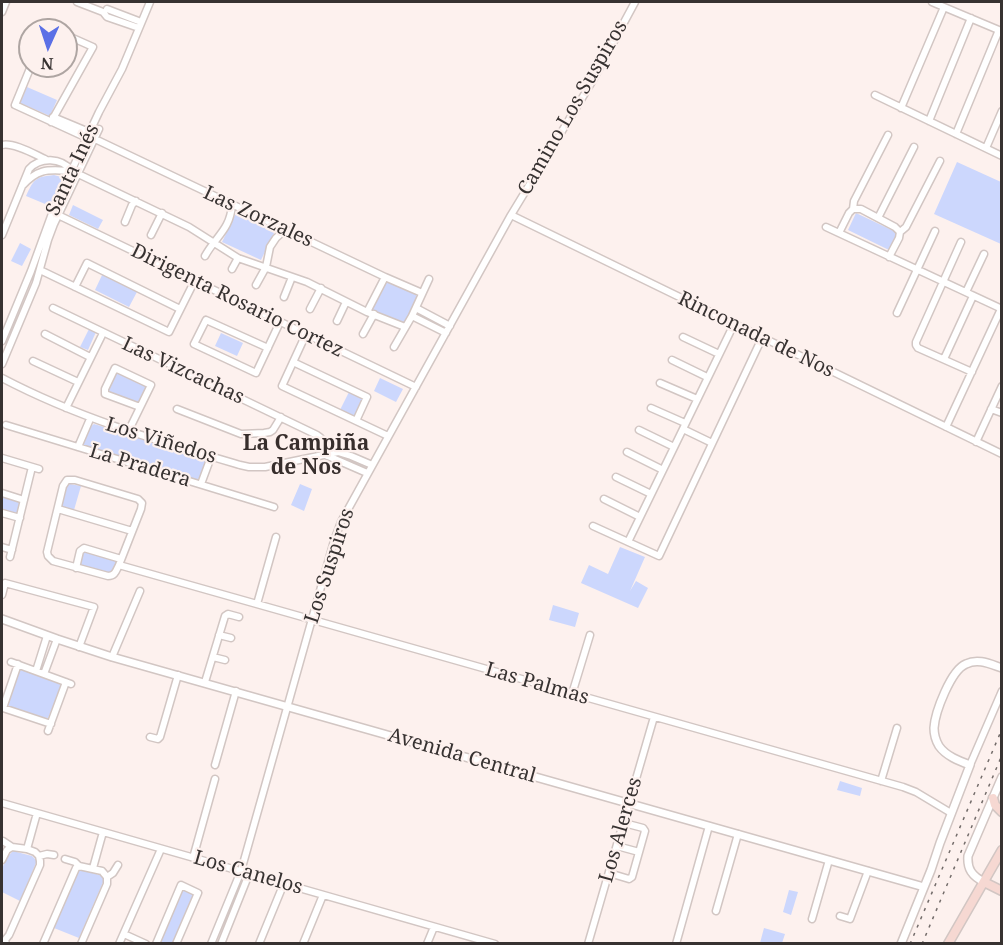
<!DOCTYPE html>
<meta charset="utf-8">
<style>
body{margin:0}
#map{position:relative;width:1003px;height:945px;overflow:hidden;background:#fdf1ee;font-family:"Noto Serif",serif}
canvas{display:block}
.frame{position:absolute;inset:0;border:3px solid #373231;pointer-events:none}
.north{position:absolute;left:18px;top:18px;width:60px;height:60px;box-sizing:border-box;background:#fdf1ee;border:2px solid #aea5a2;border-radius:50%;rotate:183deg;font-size:16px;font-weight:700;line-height:24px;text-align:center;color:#373231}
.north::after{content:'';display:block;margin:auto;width:21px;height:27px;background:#5b70e6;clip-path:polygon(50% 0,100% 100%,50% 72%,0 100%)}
</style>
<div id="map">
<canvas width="1003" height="945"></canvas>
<div class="frame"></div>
<div class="north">N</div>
</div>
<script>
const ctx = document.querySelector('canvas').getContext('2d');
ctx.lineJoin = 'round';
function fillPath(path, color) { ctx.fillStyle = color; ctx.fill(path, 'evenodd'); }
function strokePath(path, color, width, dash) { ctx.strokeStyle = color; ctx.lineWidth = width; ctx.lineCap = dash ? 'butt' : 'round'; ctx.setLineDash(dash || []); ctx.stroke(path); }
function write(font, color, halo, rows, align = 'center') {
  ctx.font = font + ' "Noto Serif",serif'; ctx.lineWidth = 4.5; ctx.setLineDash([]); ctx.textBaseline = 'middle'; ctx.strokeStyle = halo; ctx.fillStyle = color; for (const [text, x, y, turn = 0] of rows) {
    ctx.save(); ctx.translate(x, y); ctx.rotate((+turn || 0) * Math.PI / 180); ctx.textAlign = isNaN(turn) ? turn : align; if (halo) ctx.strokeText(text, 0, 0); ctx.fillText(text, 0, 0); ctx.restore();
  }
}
fillPath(new Path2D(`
 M27,87L57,100L50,116L20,103Z
 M957,162L1001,182V244L934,214Z
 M54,175L65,178L50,206L26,196C34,179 35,177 54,175Z
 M73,205L103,220L98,229L69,215Z
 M237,211L276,229L261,260L222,242Z
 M856,213L898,233L889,250L848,230Z
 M20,243L31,249L22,266L11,261Z
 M103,273L138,290L129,307L95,290Z
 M386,281L418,296L405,322L402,323L371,310Z
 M89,329L96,332L88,350L80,347Z
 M221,333L243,343L237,356L215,346Z
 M116,372L147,385L138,405L108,392Z
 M380,378L403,389L396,402L374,391Z
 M349,392L363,399L354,416L340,410Z
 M94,424L204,457L206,462L200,477L196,481L84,446C82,439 88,428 94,424Z
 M70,484L81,486L74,510L61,507L66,486Z
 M300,484L312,489L304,511L291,505Z
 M2,495L19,501L21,503L18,515L2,511Z
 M620,547L645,557L630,591L636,581L648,588L638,608L581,583L589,565L608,574Z
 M83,550L117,560L113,571L110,574L81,566L80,563Z
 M553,605L579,613L575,627L549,620Z
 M21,670L50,679L61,685V687L48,718C36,718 22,711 10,707L8,705L18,672Z
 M840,781L862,788L860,796L837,790Z
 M13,851L32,856L36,860V863L20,901L2,892C1,876 0,863 13,851Z
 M82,870L103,876L104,880L79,938L54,928L78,871Z
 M182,889H186L193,892L194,897L174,943L158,944Z
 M789,890L798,892L791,915L783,912Z
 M764,928L785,934L782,943H760Z`), '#ccd7fd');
const minor = new Path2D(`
 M77,2L103,12L107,17L139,28
 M932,2L1001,31
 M107,9L141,22
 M2,12L6,2
 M45,30L46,27L53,30
 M31,66L15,105L87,138
 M875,95L1002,156
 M901,108L944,7
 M53,117L89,132
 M929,121L971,18
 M51,122L93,47L66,35
 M956,134L999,30
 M95,139L385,277L422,293
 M2,145C13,142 34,154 45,159
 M986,148L1002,111
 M22,186C39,167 49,170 72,171L189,227L238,258L307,282L367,312L405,327
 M853,209L854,201L888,135
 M853,209H861L895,227L900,232
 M58,215L416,387
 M511,215L1002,454
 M878,218L914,147
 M125,222L132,205L136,201
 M826,227L1002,309
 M900,232L906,227L940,161
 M839,233L849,213L853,209
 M2,235L29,169C40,157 61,157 72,171
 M151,235L162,213
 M961,242L916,342V345L918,348L972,372
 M205,256C216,236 230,230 232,205
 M889,257L899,238L900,232
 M232,269L238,258
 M40,270L169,332L195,280
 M256,285L266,267L270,247L276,238L286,229
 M75,287L87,263L180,309
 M966,292L984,254
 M284,297L292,277
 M53,308L317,435C325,440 326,447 327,456
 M416,308L450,326
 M310,309L321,288
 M367,312L385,277
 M897,313L935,231
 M412,316L446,333
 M337,321L346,302
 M45,334L90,357
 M306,334L282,386L388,436
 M363,334L374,314
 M683,337L719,354
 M2,341L31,271L54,208L99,112L122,69L150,2
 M394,347L412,316L429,279
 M268,348L206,320L194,344L256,373L280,322
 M944,359L973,296
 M672,360L707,377
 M33,361L78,382
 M293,362L367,397L356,421
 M2,364L36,283L48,240L54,224L99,129
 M2,378C78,418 158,441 240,465L249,467H265L338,452L351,456L372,465
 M660,383L697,399
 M66,408L103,333
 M651,408L685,423
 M177,409L241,434L264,433L270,432L273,430L281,417
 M991,409L1002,413
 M6,425L274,507
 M946,427L1001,309
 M683,429L712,443
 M639,430L674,447
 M128,432L151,385L115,368L105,389V394L140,407
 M976,442L1002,386
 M78,447L90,419
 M627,452L663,470
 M328,456L367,473
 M2,458L39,469
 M616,477L651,494
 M67,480H75L138,499L142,503L141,509L119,565C116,571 115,576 108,576L53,561L48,556L47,552L63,486Z
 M201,484L211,457
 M2,493L24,500
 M604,499L640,517
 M58,509L132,531
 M2,513L20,518
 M593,526L659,556L762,338
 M628,542L734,324
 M2,547L12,550
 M10,557L32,467
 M119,565L903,787L916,792L951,813
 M76,568L80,551L84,548L121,559
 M2,595L5,583L94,607L79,647
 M257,604L276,537
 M219,635L231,638
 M112,657L140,591
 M213,657L225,660
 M11,662L71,684
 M36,671L47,636
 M44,674L57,639
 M205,682L225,616L228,614L239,617
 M572,694L590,635
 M3,708L51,724
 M3,708L18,664
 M48,731L66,682
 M150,737L158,739L160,737L178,675
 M215,765L236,691
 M970,765L1002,691
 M881,781L897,728
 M2,803L495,944
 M3,841L12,847L27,849L35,852L39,856L47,854L54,855
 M617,846L639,852
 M27,849L37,813
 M193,858L215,779
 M65,859L75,862L79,866L102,871L107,877
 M2,860L7,850L12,847
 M93,868L103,832
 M609,873L629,879L632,877L645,831L643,828L624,823
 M716,911L738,834
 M840,916L850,919L868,871
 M812,919L829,860
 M124,934L146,944
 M6,944L5,940L9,935L40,865V861L39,856
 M43,944L76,868L79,866
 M81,944L107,884V877L113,873L118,865
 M119,944L161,849
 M156,944L181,885L198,893L176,944
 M211,944L241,871L334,541L341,522L511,215L593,80L635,2
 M221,944L249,874
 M259,944L284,883
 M303,944L323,895
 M427,944L434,927
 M588,944L654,717
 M676,944L709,826`);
const tertiary = new Path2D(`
 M2,619L57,639L112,657L924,887
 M984,882C972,876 967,869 968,856L1002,777
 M901,944L931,870L940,843L970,765C959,761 946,756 939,746C936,741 934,734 934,728C935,712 951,670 966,664C978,658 990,664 1002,668`);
const secondary = new Path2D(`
 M993,798L995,805L1002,812
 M984,882L1002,891
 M948,944L1002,850`);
strokePath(minor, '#d2c6c3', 9);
strokePath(tertiary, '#d2c6c3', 10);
strokePath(secondary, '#d2c6c3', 11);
strokePath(minor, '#fff', 6);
strokePath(tertiary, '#fff', 7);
strokePath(secondary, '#f6d8d2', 8);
strokePath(new Path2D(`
 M910,944L1002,729
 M922,944L1002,755`), '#726b69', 1.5, [3, 6]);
write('20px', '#373231', '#fdf1ee', [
 ["Camino Los Suspiros",573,108,-60],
 ["Santa Inés",73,170,-65],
 ["Las Zorzales",258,217,25],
 ["Dirigenta Rosario Cortez",237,301,26],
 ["Rinconada de Nos",756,335,26],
 ["Las Vizcachas",183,371,25],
 ["Los Viñedos",161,441,17],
 ["La Pradera",140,466,17],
 ["Los Suspiros",330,566,-72],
 ["Las Palmas",537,684,16],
 ["Avenida Central",462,756,16],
 ["Los Alerces",621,830,-74],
 ["Los Canelos",248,873,16]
]);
write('bold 21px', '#372e2c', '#fdf1ee', [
 ["La Campiña",306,444],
 ["de Nos",306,468]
]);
</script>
